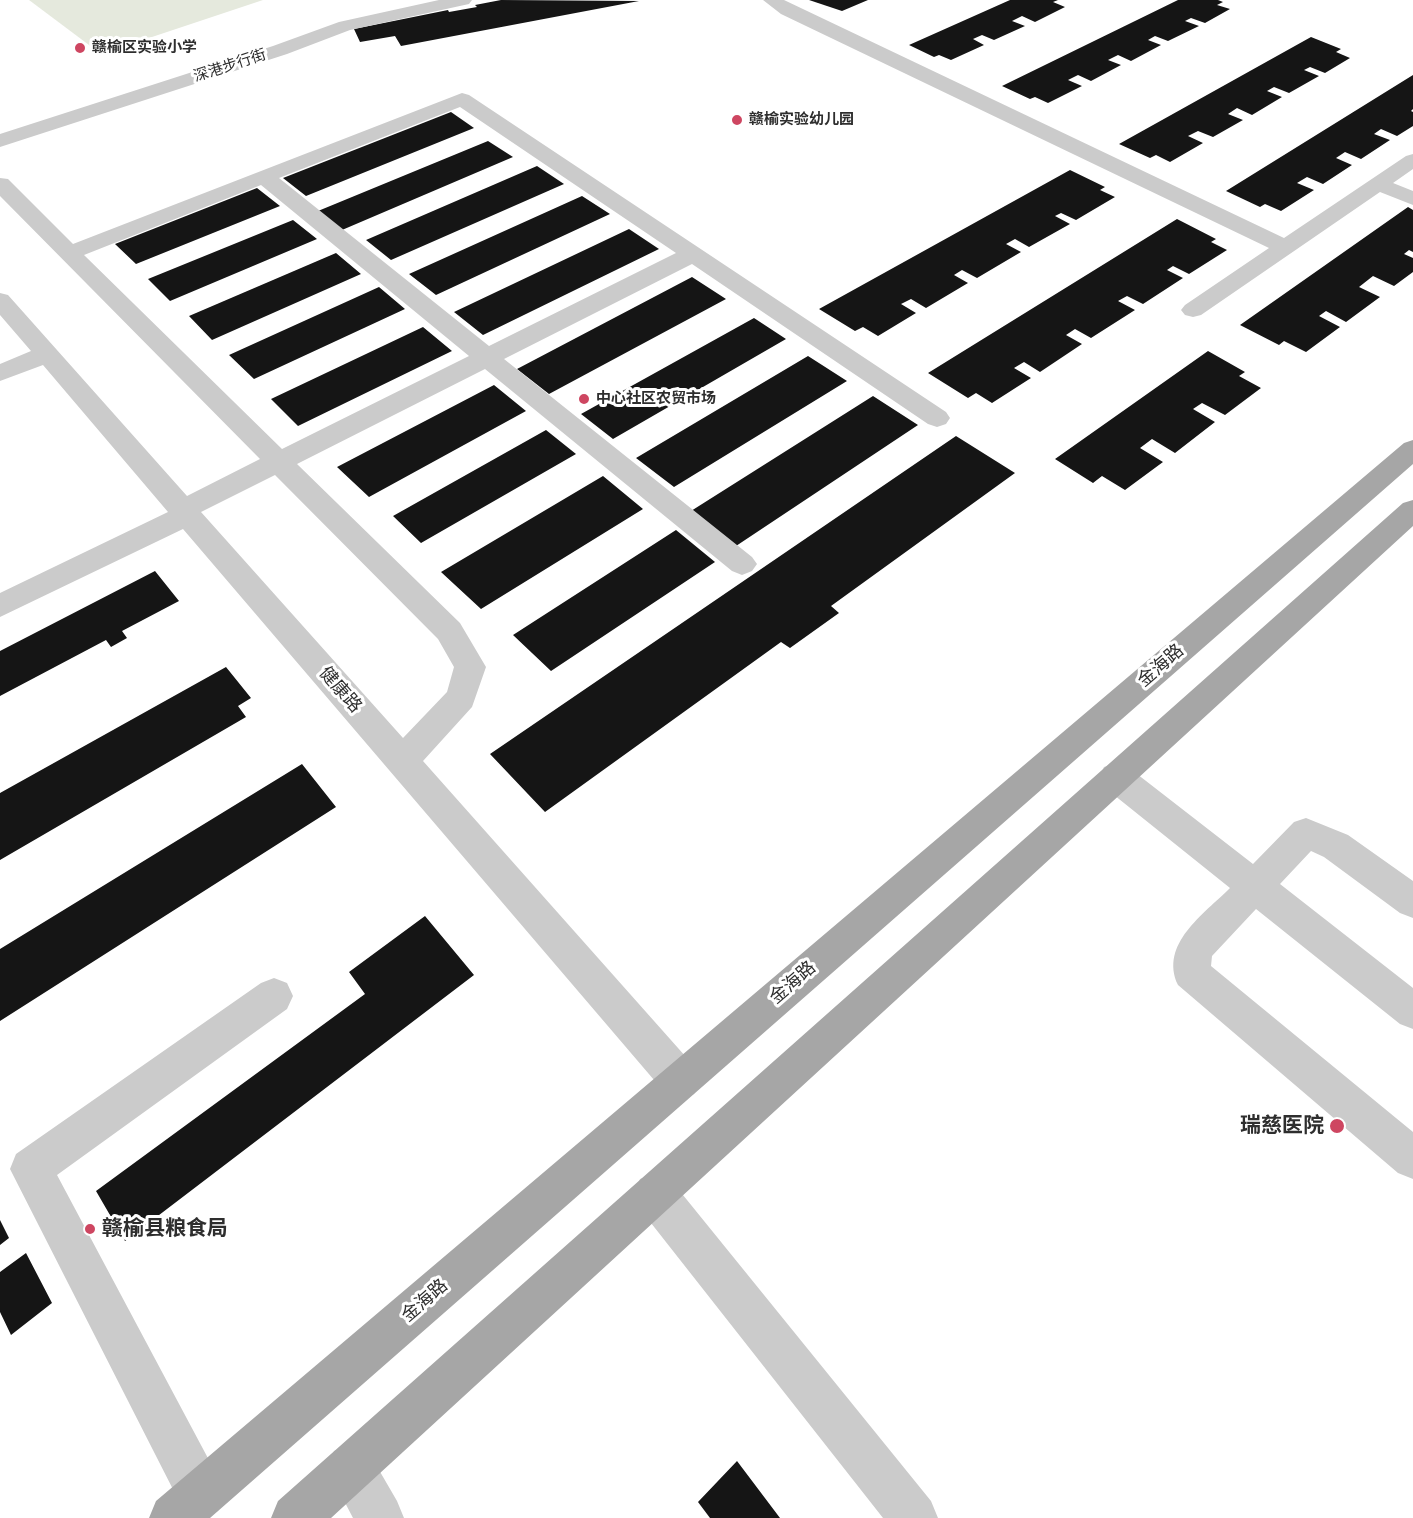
<!DOCTYPE html>
<meta charset="utf-8">
<style>
body{margin:0}
canvas{display:block;background:#fff}
</style>
<canvas width="1413" height="1518"></canvas>
<script>
const ctx = document.querySelector('canvas').getContext('2d');
ctx.lineJoin = 'round';
function fillPath(path, color) { ctx.fillStyle = color; ctx.fill(path, 'evenodd'); }
function strokePath(path, color, width, dash) { ctx.strokeStyle = color; ctx.lineWidth = width; ctx.lineCap = dash ? 'butt' : 'round'; ctx.setLineDash(dash || []); ctx.stroke(path); }
function write(font, color, halo, rows, align = 'center') {
  ctx.font = font + ' Arial,"Noto Sans SC",sans-serif'; ctx.lineWidth = 6; ctx.setLineDash([]); ctx.textBaseline = 'middle'; ctx.strokeStyle = halo; ctx.fillStyle = color; for (const [text, x, y, turn = 0] of rows) {
    ctx.save(); ctx.translate(x, y); ctx.rotate((+turn || 0) * Math.PI / 180); ctx.textAlign = isNaN(turn) ? turn : align; if (halo) ctx.strokeText(text, 0, 0); ctx.fillText(text, 0, 0); ctx.restore();
  }
}
fillPath(new Path2D(`
 M29,0H263L101,54Z`), '#e5e9dd');
fillPath(new Path2D(`
 M501,0L639,1L401,46L395,36L360,42L354,29L448,10L449,12L477,7L475,5Z
 M809,0H868L842,11Z
 M1010,0H1058L1053,2L1065,7L1035,22L1022,16L1012,21L1025,26L994,40L982,35L973,39L984,45L951,60L939,55L934,57L909,45Z
 M1178,0H1218L1223,2L1217,5L1230,9L1205,23L1191,18L1185,21L1199,26L1168,41L1155,36L1148,40L1161,45L1131,61L1118,55L1108,60L1121,65L1091,81L1078,75L1068,80L1082,86L1048,103L1035,97L1030,99L1002,86Z
 M1311,37L1341,49L1336,52L1350,58L1325,73L1310,67L1304,70L1319,76L1289,93L1274,87L1267,91L1282,97L1252,115L1237,108L1228,114L1243,120L1213,137L1198,131L1188,136L1203,143L1170,162L1156,155L1150,158L1119,144Z
 M1413,75V109L1411,111L1413,112V126L1397,136L1381,129L1374,134L1390,140L1361,159L1345,152L1336,158L1352,165L1323,184L1307,177L1297,183L1314,190L1281,211L1265,204L1260,207L1226,191Z
 M451,112L474,128L306,196L283,178Z
 M488,141L513,157L342,230L318,211Z
 M537,166L564,184L391,260L366,240Z
 M1070,170L1105,187L1100,190L1115,197L1076,220L1061,213L1055,216L1070,224L1029,247L1015,239L1006,244L1021,252L977,278L962,270L954,275L968,283L926,308L911,299L901,304L916,313L878,336L863,327L855,331L819,309Z
 M257,188L280,206L136,264L115,244Z
 M582,196L610,214L436,295L409,274Z
 M1408,207L1413,210V252L1409,250L1404,254L1413,258V272L1394,286L1373,276L1359,287L1380,297L1346,322L1326,311L1319,316L1340,327L1306,352L1284,341L1279,345L1240,325Z
 M1177,219L1216,239L1211,242L1227,250L1189,274L1173,266L1167,270L1183,278L1143,304L1127,296L1118,301L1135,310L1091,338L1075,329L1066,335L1082,344L1040,372L1024,362L1014,368L1031,378L992,403L976,393L968,398L928,373Z
 M293,220L317,239L170,301L148,279Z
 M629,229L659,249L483,335L454,312Z
 M336,253L361,274L212,340L189,316Z
 M692,277L726,299L549,394L517,369Z
 M379,287L405,309L254,379L229,355Z
 M754,318L786,339L613,439L581,414Z
 M423,327L452,351L298,426L271,399Z
 M1208,351L1245,372L1239,376L1261,388L1225,415L1202,403L1193,409L1215,422L1175,453L1152,439L1140,448L1163,462L1125,490L1102,476L1093,483L1055,459Z
 M808,356L847,381L674,487L636,458Z
 M494,385L526,411L369,497L337,467Z
 M873,396L918,425L736,546L691,511Z
 M546,430L576,454L421,543L393,516Z
 M956,436L1015,473L831,606L839,613L790,648L781,642L545,812L490,754Z
 M603,476L643,509L481,609L441,572Z
 M676,530L715,562L551,671L513,635Z
 M155,571L179,601L122,631L127,638L111,647L106,640L0,696V651Z
 M226,667L251,698L238,706L246,717L0,860V793Z
 M302,764L336,807L0,1021V949Z
 M425,916L474,975L125,1241L96,1191L365,994L349,972Z
 M0,1220L9,1238L0,1245Z
 M26,1253L52,1303L11,1335L0,1312V1272Z
 M737,1461L780,1518H710L698,1502Z`), '#151515');
fillPath(new Path2D(`
 M439,0H472L469,4L350,30L287,54L0,147V134L273,46L339,22Z
 M763,0H784L1284,238L1406,156L1413,154V169L1393,183L1413,191V205L1380,192L1201,315L1193,317L1185,315L1181,310L1185,305L1269,248L781,14Z
 M462,93L469,95L946,412L950,418L946,424L937,427L928,424L692,264L504,359L752,557L757,564L752,571L742,575L732,571L485,369L297,464L460,623L486,667L472,707L423,761L694,1066L700,1080L694,1094L680,1100L666,1094L183,529L0,617V593L168,512L43,365L0,381V364L31,351L0,315V293L8,295L187,496L260,459L0,196V178L8,179L73,244ZM460,107L676,253L489,346L279,178ZM261,185L469,356L282,449L84,255ZM275,475L438,639L454,667L447,692L403,738L201,512Z
 M1116,763L1128,767L1253,864L1294,822L1306,818L1348,835L1413,881V918L1400,913L1324,857L1311,851L1280,884L1413,988V1029L1400,1024L1256,909L1212,956L1211,966L1413,1132V1179L1398,1173L1178,985C1159,944 1204,914 1230,888L1104,787L1099,777L1104,767Z
 M274,978L287,983L293,996L287,1009L57,1175L218,1477L225,1494L218,1511L201,1518L184,1511L10,1169L16,1154L261,983Z
 M655,1173L670,1179L931,1501L938,1518H883L640,1209L634,1194L640,1179Z
 M351,1444L368,1451L397,1501L404,1518H353L327,1468L334,1451Z`), '#cbcbcb');
fillPath(new Path2D(`
 M1413,440V464L210,1518H149L156,1501L1404,443Z
 M1413,500V526L331,1518H271L278,1501L1403,503Z`), '#a6a6a6');
for (const [x, y, r, color] of [
 [80,48,6,"#ce4661"],
 [737,120,6,"#ce4661"],
 [584,399,6,"#ce4661"],
 [1337,1126,8,"#ce4661"],
 [90,1229,6,"#ce4661"]
]) { const dot = new Path2D(); dot.arc(x, y, r, 0, 2 * Math.PI); ctx.fillStyle = color; ctx.fill(dot); strokePath(dot, '#fff', 2); }
write('bold 15px', '#2e2e2e', '#fff', [
 ["赣榆区实验小学",92,48],
 ["赣榆实验幼儿园",749,120],
 ["中心社区农贸市场",596,399]
], 'left');
write('15px', '#2e2e2e', '#fff', [
 ["深港步行街",230,66,-18]
]);
write('18px', '#2e2e2e', '#fff', [
 ["金海路",1161,666,-41],
 ["健康路",340,690,49],
 ["金海路",793,983,-41],
 ["金海路",425,1301,-41]
]);
write('bold 21px', '#2e2e2e', '#fff', [
 ["瑞慈医院",1324,1126],
 ["赣榆县粮食局",102,1229,"left"]
], 'right');
</script>
